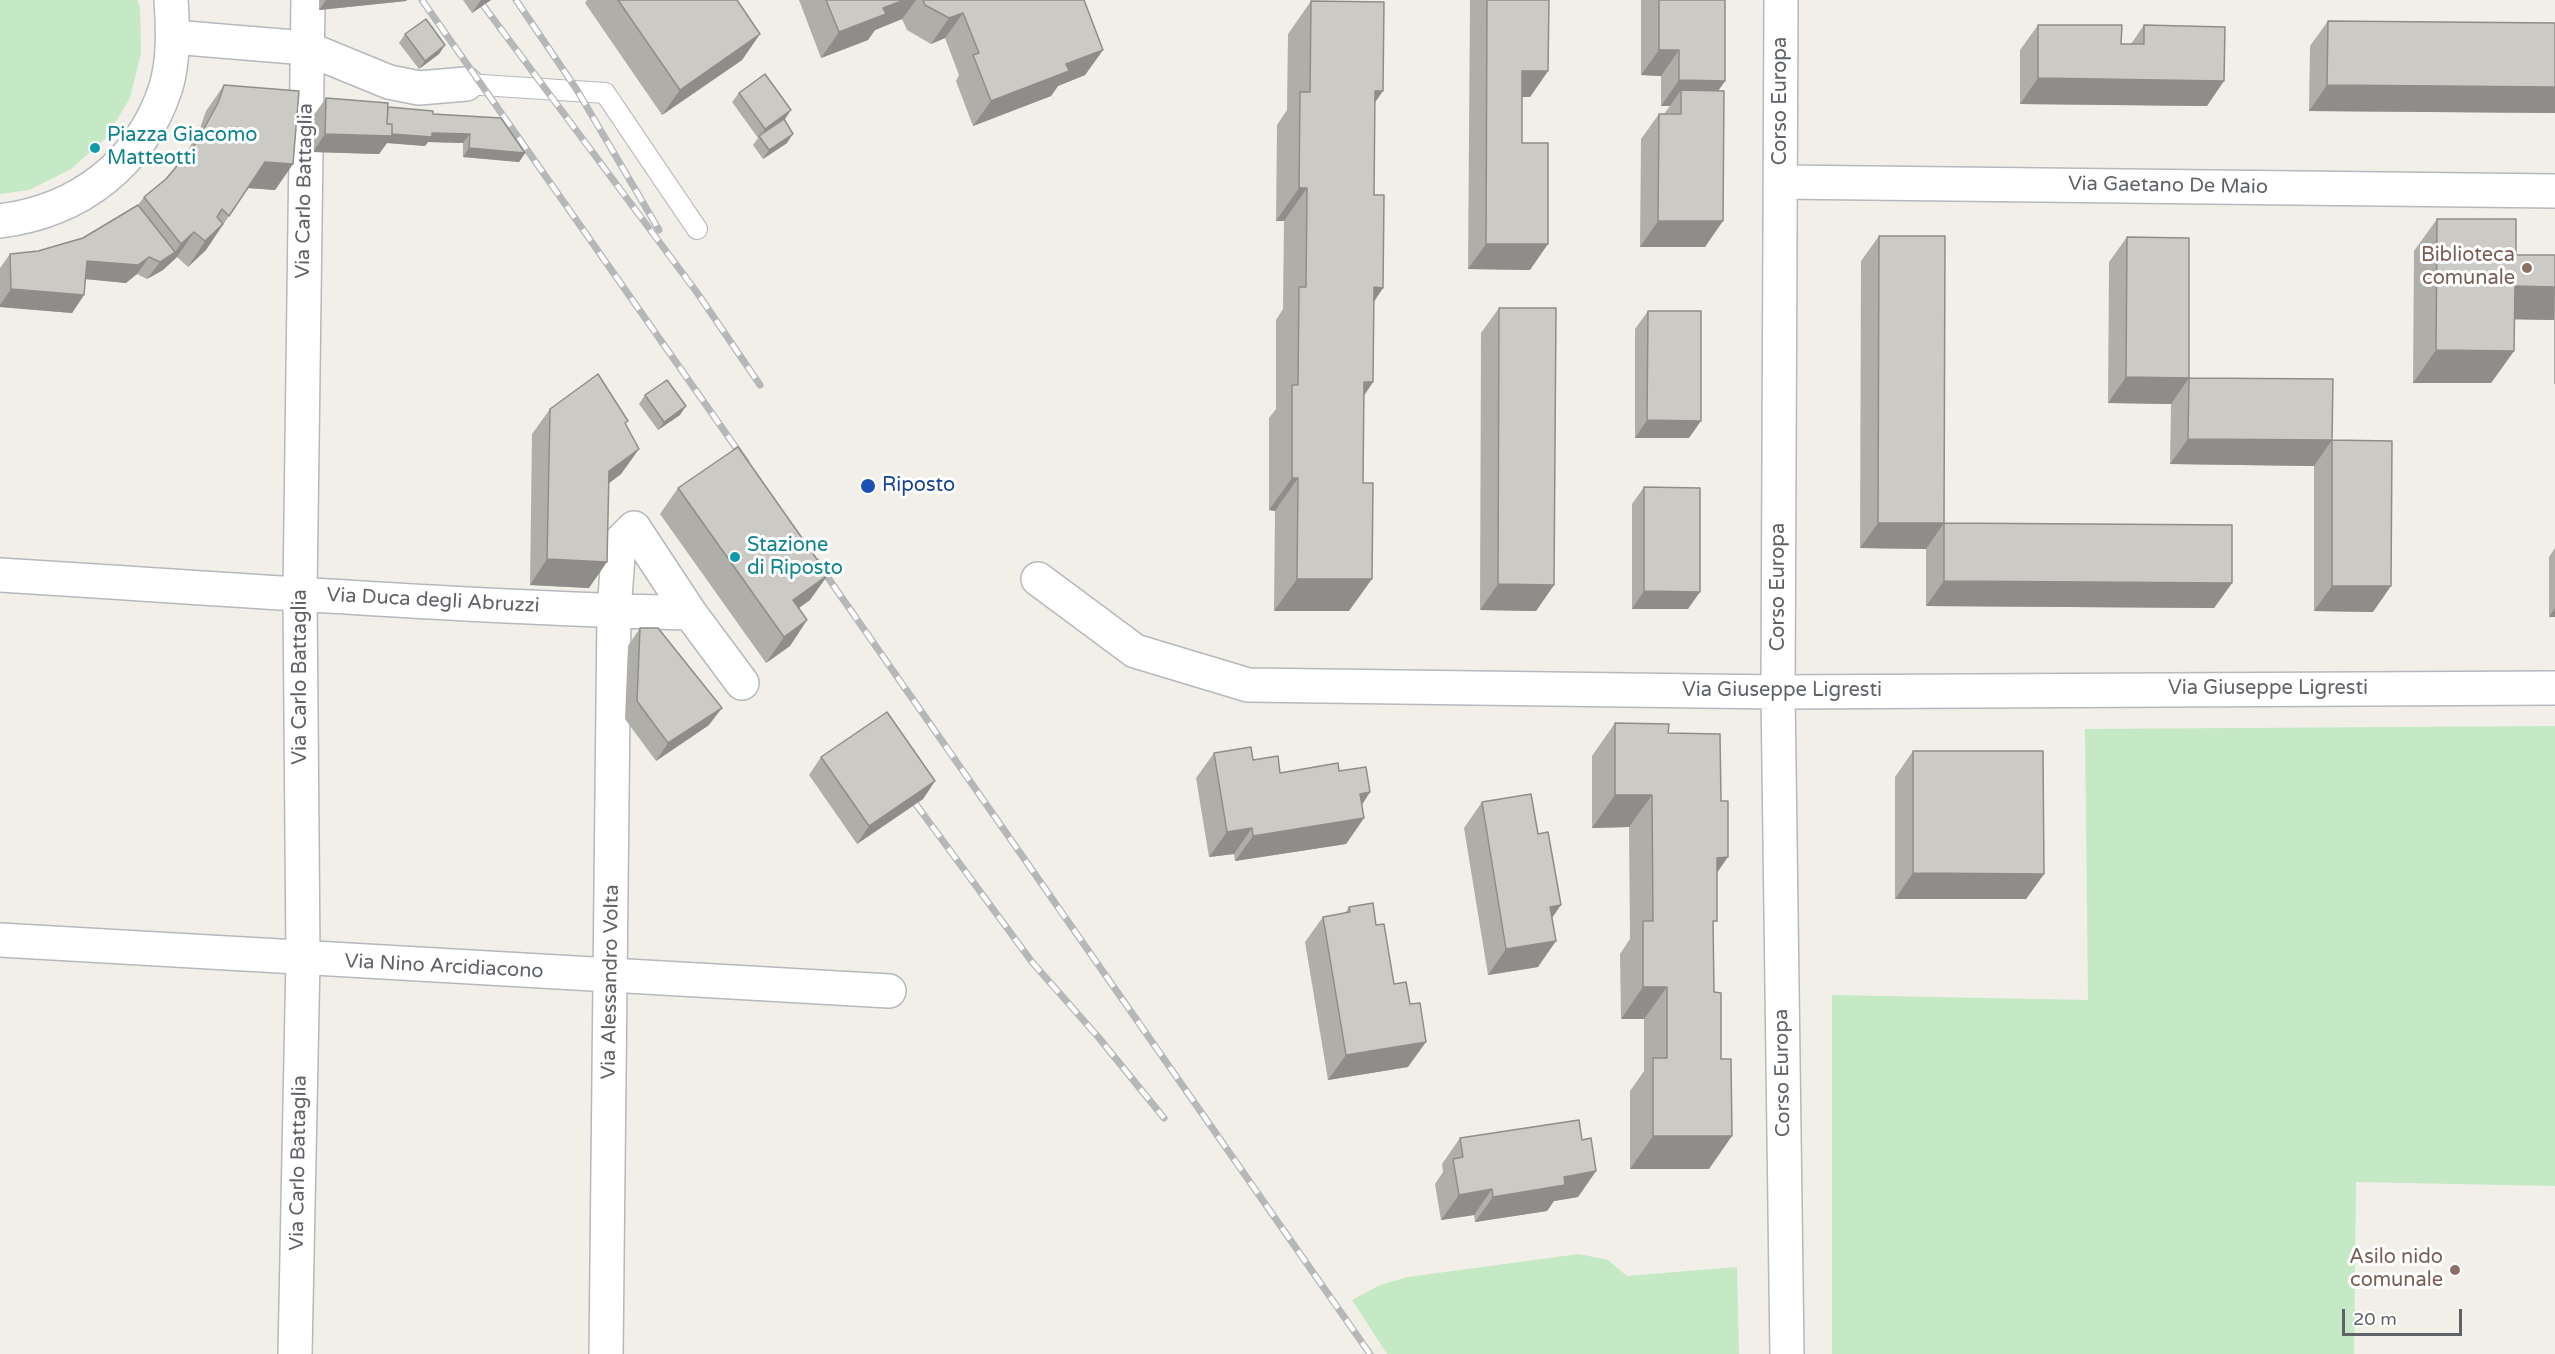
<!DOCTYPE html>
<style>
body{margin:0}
#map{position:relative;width:2555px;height:1354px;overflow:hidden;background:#f1efe8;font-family:"Varela Round",sans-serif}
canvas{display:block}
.scale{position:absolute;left:2342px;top:1309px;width:120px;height:27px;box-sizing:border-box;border:3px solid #5f6368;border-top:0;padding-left:8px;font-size:18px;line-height:21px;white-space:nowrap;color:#5f6368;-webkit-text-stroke:4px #fff;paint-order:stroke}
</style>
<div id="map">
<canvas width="2555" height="1354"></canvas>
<div class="scale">20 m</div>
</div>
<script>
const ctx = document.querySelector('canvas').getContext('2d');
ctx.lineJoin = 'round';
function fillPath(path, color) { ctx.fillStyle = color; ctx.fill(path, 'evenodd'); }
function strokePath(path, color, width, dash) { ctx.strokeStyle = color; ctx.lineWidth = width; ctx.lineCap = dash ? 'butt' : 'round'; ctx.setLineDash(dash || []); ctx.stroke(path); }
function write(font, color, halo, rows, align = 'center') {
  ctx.font = font + ' "Varela Round",sans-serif'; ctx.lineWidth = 6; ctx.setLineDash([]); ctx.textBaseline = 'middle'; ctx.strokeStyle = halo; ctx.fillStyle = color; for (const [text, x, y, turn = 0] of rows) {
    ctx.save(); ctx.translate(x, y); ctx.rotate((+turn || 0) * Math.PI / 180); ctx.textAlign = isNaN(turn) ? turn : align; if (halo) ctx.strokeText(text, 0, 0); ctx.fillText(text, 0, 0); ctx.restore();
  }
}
fillPath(new Path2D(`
 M0,0H137L140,7L141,53L130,98L106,138L71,169L29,190L0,194Z
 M2555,726V1186L2356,1182L2354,1354H1832V995L2088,1000L2085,729Z
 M1579,1254L1608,1260L1627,1276L1737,1267L1739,1354H1387L1352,1300L1380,1285L1408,1277Z`), '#c5e8c5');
const lane = new Path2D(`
 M466,84L605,93L697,229`);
const street = new Path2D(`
 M1781,0L1778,692L1787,1354
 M173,37L306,48L389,82L419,88L466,84
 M1781,182L2555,191
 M0,575C230,589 460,607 690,613
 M1038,579L1135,651L1248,685L1778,692L2555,688
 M0,940L889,991
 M295,1354L303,958L300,594L308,0
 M606,1354L614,611L619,543L634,528L690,613L742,683`);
const secondary = new Path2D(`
 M0,221C79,211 141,164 166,87C174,59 173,29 171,0`);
strokePath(lane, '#b5b8bc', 22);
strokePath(street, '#b5b8bc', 36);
strokePath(secondary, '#b6babf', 36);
strokePath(lane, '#fff', 20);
strokePath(street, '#fff', 33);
strokePath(secondary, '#fff', 33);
const rail = new Path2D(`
 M422,0L746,462
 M516,0L577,90L659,230
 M483,5L698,294L760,385
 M817,562L1370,1354
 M915,803L1032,962L1099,1038L1164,1118`);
strokePath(rail, '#b6b7b8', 7);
strokePath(rail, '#fff', 4.5, [14]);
fillPath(new Path2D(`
 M319,0H407L406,1L319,10Z
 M463,0H491L472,13Z
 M587,0H737L760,34L742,60L662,115L585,3Z
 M799,0H1084L1103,50L1085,75L1058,86L1051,96L973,126L956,81L959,75L945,38L931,44L907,30L902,19L875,30L868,40L821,58Z
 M1470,0H1549L1548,71L1530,97H1522V143L1530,270L1468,269Z
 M1641,0H1725V81L1718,91L1705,247H1640L1641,139L1659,114H1664L1670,106H1661V76L1641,75Z
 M1311,1L1374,104V195L1383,288L1374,302L1373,382L1364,396L1349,611H1274L1275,511L1269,510V418L1276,409V320L1283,309L1284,221H1276L1277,125L1287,110L1288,34Z
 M2328,21L2555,23V113L2309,111L2310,46Z
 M2038,25L2121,44H2131L2144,25L2207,106L2020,104V50Z
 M405,34L445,45L439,54L419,69L399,43Z
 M224,85L293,164L275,190L248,188L206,250L188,267L177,257L163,270L147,279L137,274L126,283L85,279L84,295L72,313L0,307V268L10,254L38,251L83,238L138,205L144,197L166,179L185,156L200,128L206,111Z
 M739,93L785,119L777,124L787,143L763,159L753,145L758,138L732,102Z
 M326,98L433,114L525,153L519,162L463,157V143L428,142L425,146L387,143L379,154L313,152V116Z
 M2437,219L2516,255H2555V384H2554V320L2514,319V351L2491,383H2413L2414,251Z
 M1879,236L1944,523L2232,583L2214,608L1926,606V549L1860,548L1861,261Z
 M2127,237L2189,378L2332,440L2373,612L2314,611V466L2170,464L2171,404L2108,403L2109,262Z
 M1499,308L1554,585L1536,611L1480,610L1481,333Z
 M1648,311L1689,438H1635V329Z
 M645,395L680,415L658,430L639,404Z
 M550,409L625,425L639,449L621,474L609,483L589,588L530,585L532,434Z
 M1644,487L1688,609H1632V504Z
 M678,488L810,600L799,608L807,620L790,646L766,663L660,514Z
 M2555,548V617H2549V557Z
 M640,628L709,725L656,761L625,719L628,646Z
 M1615,723L1668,733L1717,872L1713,927L1709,1169H1630V1091L1644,1071V1019H1621L1620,954L1630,939L1629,827L1592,828V756Z
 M1913,751L2044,874L2026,899H1895V777Z
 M1214,753L1253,760L1280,773L1339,771L1370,792L1362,805L1364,818L1346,844L1235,861L1234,854L1209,857L1196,778Z
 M821,757L935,781L923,799L857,844L809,775Z
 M1482,802L1552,918L1538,967L1488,975L1464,828Z
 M1349,907L1376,925L1408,1067L1328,1080L1305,942L1323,917L1345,913Z
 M1460,1138L1582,1140L1596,1171L1578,1197L1554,1201L1547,1211L1475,1222L1474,1215L1441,1220L1435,1184L1443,1172L1442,1164Z`), '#afaea9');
fillPath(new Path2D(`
 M326,0H407L406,1L319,10Z
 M481,0H491L472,13Z
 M904,0H916L902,19L875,30L868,40L821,58L839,32L883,8Z
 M963,13L945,38L931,44L949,18Z
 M760,34L742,60L662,115L680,90Z
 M445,45L439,54L419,69L425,61Z
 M1103,50L1085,75L1058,86L1051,96L973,126L991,101L1066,64Z
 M1659,50H1679L1661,76L1641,75Z
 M1522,71H1548L1530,97H1505Z
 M2038,78L2224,81L2207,106L2020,104Z
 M1679,80L1725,81L1707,107L1681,90L1670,106H1661Z
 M2327,85L2555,87V113L2309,111Z
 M1375,91H1383L1360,124Z
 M791,110L785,119L760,137L765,129Z
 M432,133L470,134L463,143L428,142L425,146L387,143L379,154L313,152L325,134Z
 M793,134L787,143L763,159L769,150Z
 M469,148L525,153L519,162L463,157Z
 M265,162L293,164L275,190L247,188Z
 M1299,188H1307L1284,221H1276Z
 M1658,221H1723L1705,247H1640Z
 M223,224L206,250L188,267L205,241Z
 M194,232L177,257L163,270L147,279L160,262L175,252L181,244Z
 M1486,244H1548L1530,270L1468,269Z
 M149,257L137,274L126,283L75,278L87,261Z
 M2515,286L2555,287L2554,320L2492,319Z
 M1374,287L1383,288L1361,320Z
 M11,289L84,295L72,313L0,307V305Z
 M2436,350L2514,351L2491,383H2413Z
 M2126,377L2189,378L2171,404L2108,403Z
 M1364,382H1373L1350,415Z
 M686,406L680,415L658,430L664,422Z
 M1647,420L1701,421L1689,438H1635Z
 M2188,439L2332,440L2314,466L2170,464Z
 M639,449L621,474L592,496L609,471Z
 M1292,478H1298L1275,511L1269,510Z
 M1878,523H1944L1926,549L1860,548Z
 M547,559L607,562L589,588L530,585Z
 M828,575L810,600L775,625L793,600Z
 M1297,579H1372L1349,611H1274Z
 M1944,581L2232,583L2214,608L1926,606Z
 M1498,584L1554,585L1536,611L1480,610Z
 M2332,586H2391L2373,612L2314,611Z
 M1644,591L1700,592L1688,609H1632Z
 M2555,608V617H2549Z
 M807,620L790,646L766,663L784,637Z
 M722,708L709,725L656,761L668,743Z
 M935,781L923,799L857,844L869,826Z
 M1370,792L1353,818L1360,794Z
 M1615,795H1652L1629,827L1592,828Z
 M1364,818L1346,844L1235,861L1253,836Z
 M1252,828L1234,854L1209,857L1227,832Z
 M1728,857L1705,890L1717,858Z
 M1913,873L2044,874L2026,899H1895Z
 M1561,905L1543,931L1550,907Z
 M1556,941L1538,967L1488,975L1506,949Z
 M1643,987H1667L1644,1019H1621Z
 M1426,1042L1408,1067L1328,1080L1346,1055Z
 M1653,1136H1732L1709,1169H1630Z
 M1596,1171L1578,1197L1554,1201L1547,1211L1475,1222L1493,1197L1564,1177Z
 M1492,1189L1474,1215L1441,1220L1459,1195Z`), '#8f8d8a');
const building = new Path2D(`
 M618,0H737L760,34L680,90Z
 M826,0H904L883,8L886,14L839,32Z
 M923,0H1084L1103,50L1066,64L1069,71L991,101L973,55L979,53L963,13L949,18L925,5Z
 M1487,0H1549L1548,71H1522V143H1548V244H1486Z
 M1659,0H1725V81L1679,80V50H1659Z
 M1311,1L1384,2L1383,91H1375L1374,195H1384L1383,288L1374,287L1373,382H1364L1363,483H1373L1372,579H1297L1298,478H1292V385H1298L1299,287H1306L1307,188H1299L1300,92H1310Z
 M426,19L445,45L425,61L405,34Z
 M2328,21L2555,23V87L2327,85Z
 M2038,25H2122L2121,44H2144V25L2225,27L2224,81L2038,78Z
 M765,74L791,110L765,129L739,93Z
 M224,85L299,91L293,164L265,162L229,216L222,209L217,217L223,224L205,241L194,232L181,244L144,197L166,179L196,143L218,103Z
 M1681,90L1724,91L1723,221H1658L1659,114H1681Z
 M326,98L388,103L387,124H392V136L325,134Z
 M388,107L433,111V114L501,118L525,153L469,148L470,134L432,133V137L392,134V124H387Z
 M784,119L793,134L769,150L759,136Z
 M138,205L175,252L160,262L149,257L138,265L87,261L84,295L11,289L10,254L38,251L83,238Z
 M2437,219H2516V255H2555V287L2515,286L2514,351L2436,350Z
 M1879,236H1945L1944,523H1878Z
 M2127,237L2189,238V378L2126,377Z
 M1499,308H1556L1554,585L1498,584Z
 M1648,311H1701V421L1647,420Z
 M598,374L628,421L625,423L639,449L609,471L607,562L547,559L550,409Z
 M2189,378L2333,379L2332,440L2188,439Z
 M667,380L686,406L664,422L645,395Z
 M2332,440L2392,441L2391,586H2332Z
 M738,447L828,575L793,600L807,620L784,637L678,488Z
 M1644,487L1700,488V592L1644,591Z
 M1944,523L2232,525V583L1944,581Z
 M640,628H658L722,708L668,743L637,701Z
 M887,712L935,781L869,826L821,757Z
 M1615,723L1669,724L1668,733L1720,734L1721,801H1728V857L1717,858V921H1713L1714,992L1721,993V1059H1731L1732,1136H1653V1058H1667V987H1643V921H1653L1652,795H1615Z
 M1251,747L1253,760L1278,756L1280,773L1338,763L1339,771L1366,767L1370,792L1360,794L1364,818L1253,836L1252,828L1227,832L1214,753Z
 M1913,751H2043L2044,874L1913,873Z
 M1531,794L1538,834L1548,832L1561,905L1550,907L1556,941L1506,949L1482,802Z
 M1373,903L1376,925L1384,924L1394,984L1406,982L1410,1004L1420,1003L1426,1042L1346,1055L1323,917L1350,912L1349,907Z
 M1579,1120L1582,1140L1591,1138L1596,1171L1564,1177L1565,1185L1493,1197L1492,1189L1459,1195L1453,1159L1463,1157L1460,1138Z`);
fillPath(building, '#cccac5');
strokePath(building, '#8f8d8a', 1.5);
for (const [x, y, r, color] of [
 [95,148,6,"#0f9aa8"],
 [2527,268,6,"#8d6e63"],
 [868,486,8,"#1a4fb4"],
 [735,557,6,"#0f9aa8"],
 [2455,1270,6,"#8d6e63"]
]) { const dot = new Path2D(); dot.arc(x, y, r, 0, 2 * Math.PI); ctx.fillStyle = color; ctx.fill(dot); strokePath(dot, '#fff', 2); }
write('20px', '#5f6368', '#fff', [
 ["Corso Europa",1781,101,-90],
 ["Via Gaetano De Maio",2168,186,1],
 ["Via Carlo Battaglia",305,191,-89],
 ["Corso Europa",1779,587,-90],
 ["Via Duca degli Abruzzi",433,601,3],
 ["Via Carlo Battaglia",301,677,-90],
 ["Via Giuseppe Ligresti",2268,689],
 ["Via Giuseppe Ligresti",1782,691],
 ["Via Nino Arcidiacono",444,967,3],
 ["Via Alessandro Volta",611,982,-89],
 ["Corso Europa",1783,1073,-91],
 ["Via Carlo Battaglia",299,1163,-89]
]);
write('20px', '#0d838f', '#fff', [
 ["Piazza Giacomo",107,136],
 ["Matteotti",107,159],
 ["Stazione",747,546],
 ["di Riposto",747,569]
], 'left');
write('20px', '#785e54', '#fff', [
 ["Biblioteca",2515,256],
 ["comunale",2515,279],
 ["Asilo nido",2443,1258],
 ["comunale",2443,1281]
], 'right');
write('20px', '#164399', '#fff', [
 ["Riposto",882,486]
], 'left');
</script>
